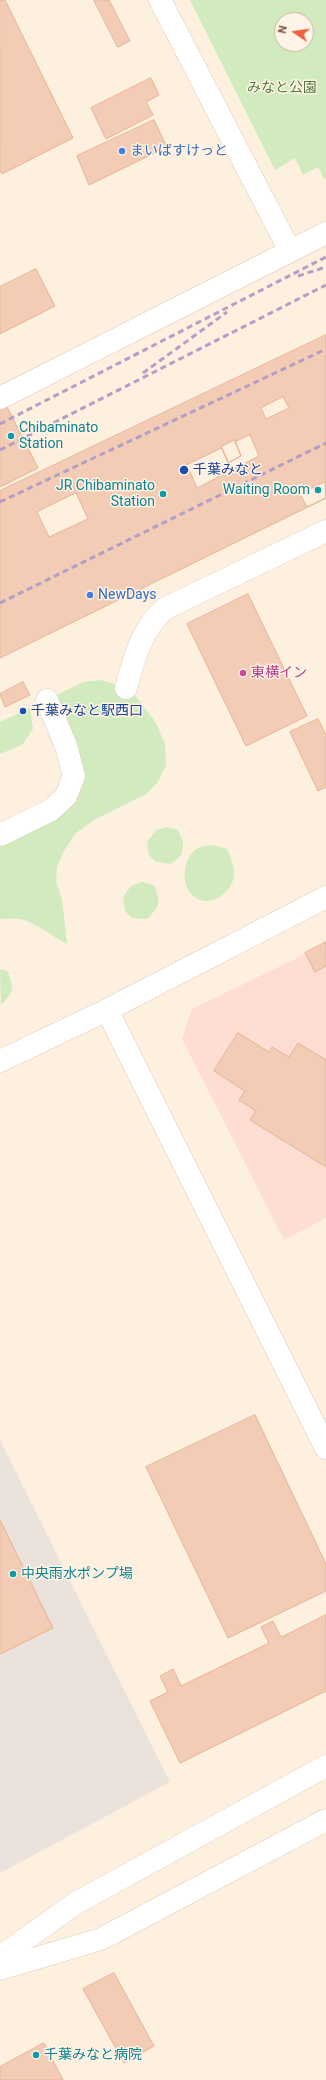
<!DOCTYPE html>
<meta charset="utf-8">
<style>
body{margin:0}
#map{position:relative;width:326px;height:2080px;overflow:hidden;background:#fdf0df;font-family:Roboto,sans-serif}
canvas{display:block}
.north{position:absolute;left:274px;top:12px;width:40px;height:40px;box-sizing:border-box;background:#fff4e6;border:1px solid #c7b4a6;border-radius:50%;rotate:283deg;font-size:11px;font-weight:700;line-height:16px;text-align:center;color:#745546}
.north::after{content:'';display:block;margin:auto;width:14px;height:18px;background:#ed603e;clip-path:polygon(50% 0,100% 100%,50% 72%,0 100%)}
</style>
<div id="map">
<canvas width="326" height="2080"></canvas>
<div class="north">N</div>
</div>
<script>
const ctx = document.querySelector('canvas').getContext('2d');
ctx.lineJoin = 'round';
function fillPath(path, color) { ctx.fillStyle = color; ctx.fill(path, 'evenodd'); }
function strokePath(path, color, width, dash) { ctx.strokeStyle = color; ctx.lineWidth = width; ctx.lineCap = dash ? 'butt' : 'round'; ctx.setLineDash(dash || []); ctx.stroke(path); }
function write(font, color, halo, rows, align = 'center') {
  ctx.font = font + ' Roboto,"Noto Sans JP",sans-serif'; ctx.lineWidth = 3; ctx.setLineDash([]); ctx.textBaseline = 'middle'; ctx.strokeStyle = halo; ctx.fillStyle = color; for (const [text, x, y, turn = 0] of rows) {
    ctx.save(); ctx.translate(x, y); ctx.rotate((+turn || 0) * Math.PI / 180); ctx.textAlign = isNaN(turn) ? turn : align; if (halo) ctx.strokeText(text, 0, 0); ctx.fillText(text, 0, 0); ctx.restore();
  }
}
fillPath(new Path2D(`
 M326,944V1218L284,1240L182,1039L192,1009Z`), '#feded2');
fillPath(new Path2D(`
 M0,1440L170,1782L0,1873Z`), '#ebe2db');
fillPath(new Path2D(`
 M190,0H326V178L324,179L318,167L303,175L295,158L275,170ZM282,20H306V44H282Z
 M102,680L126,688L138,699L156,723L165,744L166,765L158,782L146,794L92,821L75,834L64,851L57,867L56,882L62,899L67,944C52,936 35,922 19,919C13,918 6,919 0,919V835L51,810L74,776L47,700L83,682Z
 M30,708L33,729L22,745L0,754V722Z
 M167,827L178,830L183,842L182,854L171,864L156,862L149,855L147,842L156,830Z
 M213,845L227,849C231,858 234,865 234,875C233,891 214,906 198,899C180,891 181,860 196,849C200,846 208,846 213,845Z
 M142,882L154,885C161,902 160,907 147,919L132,918L125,911L123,897L131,886Z
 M0,969L7,971C15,988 14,992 1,1005Z`), '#d1ebbe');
const building = new Path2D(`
 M0,0H5L73,138L2,174L0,170Z
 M94,0H109L130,41L118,47Z
 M151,78L159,95L146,102L153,115L106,139L91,108Z
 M154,120L167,147L89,185L77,156Z
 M36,269L55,306L0,334V287Z
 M326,335V498L0,658V491Z
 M0,393L38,468L0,487Z
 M283,397L289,408L266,419L261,408Z
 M250,435L259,456L232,470L228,463L241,456L235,442Z
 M235,440L241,456L228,463L221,447Z
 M222,448L232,470L197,488L187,465Z
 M325,482L326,498L307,507L300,494Z
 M76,493L88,519L49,537L37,512Z
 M248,594L307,716L246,746L187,624Z
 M23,682L30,695L5,707L0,694Z
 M318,719L326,735V787L318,791L290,732Z
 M326,942V966L315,972L305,953Z
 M238,1033L269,1052L272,1047L289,1057L298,1043L326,1060V1167L250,1120L256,1111L239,1100L245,1091L214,1071Z
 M255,1415L326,1564V1591L228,1638L146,1467Z
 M0,1520L53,1628L0,1654Z
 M326,1615V1691L180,1763L150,1701L168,1692L160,1676L173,1669L181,1686L269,1643L261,1627L273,1621L281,1637Z
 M114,1973L154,2046L124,2063L83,1989Z
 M44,2043L63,2080H0V2067Z`);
fillPath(building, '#f3ccb6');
strokePath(building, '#e7b295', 1);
const minor = new Path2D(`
 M126,688C134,658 141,631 164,609L326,531
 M0,835L51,810L66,796L74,776L66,746L47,700`);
const tertiary = new Path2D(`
 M160,0L290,251
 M0,398L326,233
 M107,1010L326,1448
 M0,1061L107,1010L326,897
 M0,1957L76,1903L326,1766
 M0,1969L101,1939L326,1820`);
strokePath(minor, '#e1ccbb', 23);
strokePath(tertiary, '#e1ccbb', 23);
strokePath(minor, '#fff', 22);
strokePath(tertiary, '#fff', 22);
strokePath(new Path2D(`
 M298,276L326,267
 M143,373L227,312
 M0,424L326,257
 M0,450L326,285
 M0,502L326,349
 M0,603L326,443`), '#b29ec6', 3, [6, 4]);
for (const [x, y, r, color] of [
 [122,151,4,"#3f7fe0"],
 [11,436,4,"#0f9aa8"],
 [184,470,5,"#1a4fb4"],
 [318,490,4,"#0f9aa8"],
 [163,494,4,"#0f9aa8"],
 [90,595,4,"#3f7fe0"],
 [243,673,4,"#d1479c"],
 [23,711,4,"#1a4fb4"],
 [13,1574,4,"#0f9aa8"],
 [36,2055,4,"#0f9aa8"]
]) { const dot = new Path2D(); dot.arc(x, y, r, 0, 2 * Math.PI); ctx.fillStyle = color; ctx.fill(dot); strokePath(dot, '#fff4e6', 1.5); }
write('14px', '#527a3e', '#fff4e6', [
 ["みなと公園",282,88]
]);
write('14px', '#366cbe', '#fff4e6', [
 ["まいばすけっと",130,151],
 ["NewDays",98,595]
], 'left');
write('14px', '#0d838f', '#fff4e6', [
 ["Chibaminato",19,428],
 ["Station",19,444],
 ["JR Chibaminato",155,486,"right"],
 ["Station",155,502,"right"],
 ["Waiting Room",310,490,"right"],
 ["中央雨水ポンプ場",21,1574],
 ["千葉みなと病院",44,2055]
], 'left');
write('14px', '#164399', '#fff4e6', [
 ["千葉みなと",193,470],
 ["千葉みなと駅西口",31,711]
], 'left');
write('14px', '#b23c85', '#fff4e6', [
 ["東横イン",251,673]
], 'left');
</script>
